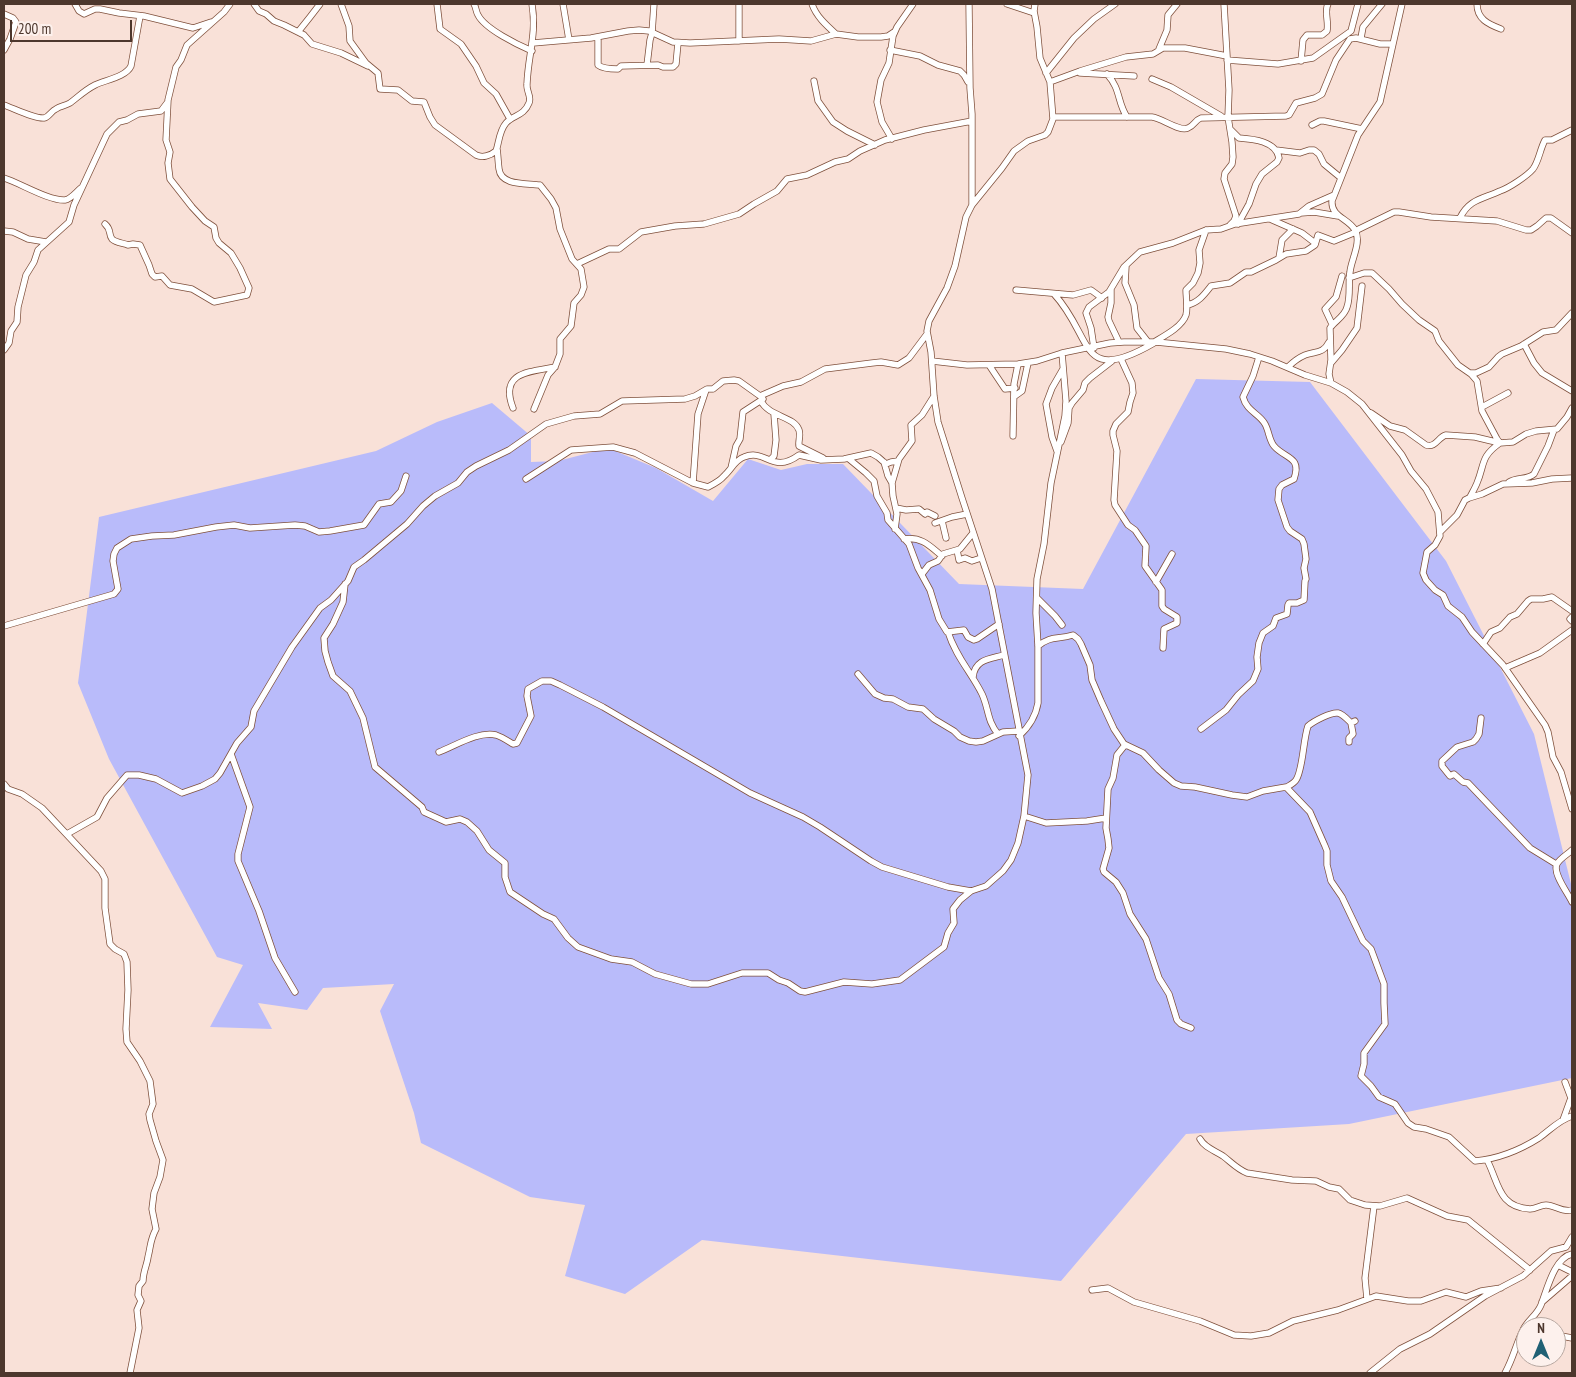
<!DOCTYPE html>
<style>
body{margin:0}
#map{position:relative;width:1576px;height:1377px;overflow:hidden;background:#f9e1d8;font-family:"PT Sans Narrow",sans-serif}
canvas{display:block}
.frame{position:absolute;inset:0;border:5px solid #4d372d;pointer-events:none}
.north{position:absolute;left:1516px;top:1317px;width:50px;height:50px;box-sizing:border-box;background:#fdf1ed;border:1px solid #b7a7a0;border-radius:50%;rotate:0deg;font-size:14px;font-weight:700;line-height:20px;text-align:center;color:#4d372d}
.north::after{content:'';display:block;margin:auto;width:18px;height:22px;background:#206175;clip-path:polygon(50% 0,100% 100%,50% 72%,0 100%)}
.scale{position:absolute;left:10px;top:20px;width:122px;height:22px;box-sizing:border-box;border:2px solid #4d372d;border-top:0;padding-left:6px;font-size:15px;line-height:18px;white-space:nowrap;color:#4d372d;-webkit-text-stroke:4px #fdf1ed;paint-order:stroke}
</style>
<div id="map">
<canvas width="1576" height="1377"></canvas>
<div class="frame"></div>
<div class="north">N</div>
<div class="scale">200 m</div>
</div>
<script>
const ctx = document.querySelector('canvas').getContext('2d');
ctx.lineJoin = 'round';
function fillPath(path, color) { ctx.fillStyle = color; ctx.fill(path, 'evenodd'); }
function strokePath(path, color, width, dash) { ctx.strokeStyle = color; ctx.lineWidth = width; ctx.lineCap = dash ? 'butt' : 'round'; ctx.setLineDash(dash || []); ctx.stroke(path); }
fillPath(new Path2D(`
 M1196,379L1310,382L1446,561L1534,734L1572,888V1078L1349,1124L1186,1134L1061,1281L702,1240L625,1294L565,1276L585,1205L530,1197L421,1143L414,1113L380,1011L394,984L323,988L307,1010L258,1003L272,1029L210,1027L243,965L217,957L109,759L78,683L99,517L376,451L437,422L492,403L531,436V462L558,461L608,448L656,468L713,501L748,459L781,470L807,464H843L959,584L1083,589Z`), '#b9bbfa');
const minor = new Path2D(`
 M75,4L79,11L84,14L95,9H100L119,13L144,16L193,28L211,22
 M254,4L259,11L266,14L274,21L284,25L304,35L312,44L341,53L368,66
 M341,4L349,26L350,41L366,63L378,73L380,89L398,90L412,101L424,102L430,117L435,125L476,155C482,158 490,156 496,151C499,143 499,131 506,123C513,115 524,116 529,103C532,97 526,91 527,84C528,55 537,34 532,4
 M437,4L440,29L461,44L476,66L484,83L496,94L510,119
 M474,4C476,7 476,12 478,15C485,29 518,45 532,51
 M563,4L569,40
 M739,4V41
 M812,4C816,16 826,25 836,34
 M969,4L970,88L972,114V205
 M1007,4L1034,13
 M1224,4L1229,90L1228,117L1232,142L1233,157L1232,164L1225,173L1224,179L1236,216L1234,221L1230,225
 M1477,4C1477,19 1488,24 1501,29
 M4,14L13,18L16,22L10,39L4,50
 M298,32L310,17L320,4
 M598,37V65C603,69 612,69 618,69L621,66L658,65L663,67H673L676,64L678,43
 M1361,38L1363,27L1382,4
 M533,43L591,38L628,31L639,30L649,31L673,42L690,43L779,39L811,41L836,34L858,37H881L888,36L894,32
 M1159,49L1167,30L1168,15L1177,4
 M890,50L920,56L938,65L960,71L964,75L968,82
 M1227,60L1278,64L1313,58L1351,31L1358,4
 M1301,61L1303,40L1307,35H1322L1327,31C1329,22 1324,11 1328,4
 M647,65L650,40L652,33L654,4
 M1046,73L1074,38L1094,19L1115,4
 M1080,73L1134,76
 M1107,74C1121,89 1117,102 1127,117
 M1152,79L1171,87L1221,116
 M814,81L818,101L833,122L847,131L875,145
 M1050,82L1080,71L1126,57L1153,54L1163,48H1185L1227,56
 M4,105C13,108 34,119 44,118C49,117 51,111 56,109C60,106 65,106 70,103C78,97 85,90 95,85C105,80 126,77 131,66L140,16
 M1053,117H1152C1162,118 1179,132 1188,128C1194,126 1195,120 1201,118L1286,116L1289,115L1296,103L1315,98L1322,94L1336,60L1350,39L1356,38L1380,44H1392
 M1312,125L1320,121H1324L1362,129
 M1231,130L1239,138C1253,139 1276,141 1279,158L1277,162L1262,174L1256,184L1249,204L1238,224
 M892,139L882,122L877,102L881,80L889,63L893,36L897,27L913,4
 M497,149C498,155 498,162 499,169C501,186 526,183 540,185L551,199L556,208L560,229L572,259L581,269L584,287L581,295L574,303L571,326L560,339V354L555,367L548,375L534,409
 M1276,150L1300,153L1309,150H1314L1319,154L1324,164L1341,178
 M4,178C20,183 49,201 65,200C71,199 76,192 81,188
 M1301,213L1314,212L1338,216
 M1460,218C1469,199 1483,199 1500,191C1509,188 1527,176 1533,169C1539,161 1540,149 1545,140H1552L1572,130
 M1270,219L1302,233L1315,243
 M105,224C112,230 108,234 112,239C116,243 124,243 128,245L133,244L140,245L149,265L152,274L155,277L162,276L170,285L192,289L214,302L247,295L249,288L240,268L231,253L219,243L216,238L214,227L205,221L192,207L170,179L168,163L170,152L166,140L168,100L176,67L181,60L187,45L224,12L230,4
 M4,231L13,232L28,239L46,242
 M1355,231L1394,212H1399L1431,217L1497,221L1526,230H1531L1537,226L1546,218H1551L1572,233
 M1279,258L1282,240L1293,229
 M577,264L609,249H619L641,232L675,226L704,224L739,214L754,204L777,191L787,179L807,175L835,162L848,159L860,151L885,140L924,130L972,121
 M1126,266L1125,283L1134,305L1137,328L1148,342
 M1349,278L1364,273H1372L1389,289L1402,304L1419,320L1435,331L1439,341L1458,365L1471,374L1477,381L1482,411L1497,439L1500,443C1480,457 1485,464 1477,483C1475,488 1472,493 1470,497
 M1111,289V303L1108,317L1109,321L1119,342
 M1016,290L1073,295L1091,290L1102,298
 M1054,294C1094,337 1078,387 1154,343
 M1187,305C1198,303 1204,295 1211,286L1230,283L1246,272H1251L1276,260L1286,254L1306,251L1315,245L1318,235L1334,241L1356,232
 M1332,324L1325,309L1336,297L1342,276
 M1154,342C1164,336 1182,327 1186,315C1188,307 1186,298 1186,290L1193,283L1198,273L1200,263L1199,250L1206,230
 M1524,344L1534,363L1542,373L1572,391
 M1094,348L1091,328L1086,313L1089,307L1109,292L1124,267L1140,252L1173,243L1206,230L1221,229L1235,224L1299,214L1309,206L1334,195
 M4,350L9,343L11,331L17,322L18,307L26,275L34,262L38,250L69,222L74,205L107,134L119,122L127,120L138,114L161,111L167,103
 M1121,359L1132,383L1133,393L1130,402L1128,412L1116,424L1113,431V435L1117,451L1114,500L1115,505L1128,525L1135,530L1146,546L1145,566L1162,590V606L1164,609L1177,617V623L1164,629L1163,648
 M932,361L967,365L1018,364L1037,361L1062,353L1110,343L1124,342H1156L1226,349L1250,354L1272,361L1305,375L1331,383L1347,392L1362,404L1402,455L1411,471L1426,489L1438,512L1440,536L1435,545L1427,552L1423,573L1426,580L1435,590L1443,595L1448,606L1462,617L1472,632L1503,665L1545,725L1548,732L1553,757L1561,772L1572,809
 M1331,363L1342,350L1357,328L1362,286
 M989,365L1005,389L1015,388
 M1288,367C1293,362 1298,358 1305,355C1316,351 1323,354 1329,342
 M1470,373H1476L1489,367L1498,357L1502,354L1521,346L1543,332L1556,330L1572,313
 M1331,383L1329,374L1331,360L1330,328C1335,321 1345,316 1347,307C1351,296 1348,283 1350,272C1351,260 1362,242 1355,230C1348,218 1331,217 1332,201L1358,135L1380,102L1402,4
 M1015,396L1022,391L1028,363
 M761,401C769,417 794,416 799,430C801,436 798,441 799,446L823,458
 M1482,407L1508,393
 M513,408C499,372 529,372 555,367
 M1371,413L1390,426L1405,430L1426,445C1436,448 1438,437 1446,435L1475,437L1500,443L1513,442L1526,434L1536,431L1557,429L1567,417L1572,408
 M1013,436L1014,384L1018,364
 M1061,442L1068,423L1069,408L1072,403L1083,390L1085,383L1090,378L1112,361
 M1057,451L1052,437L1046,404L1052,388L1063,369
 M849,459L866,473L874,481L877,496L887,513L888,520L909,544L918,568L930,590L939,619L947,632L964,630L968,637L974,640L977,639L999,624
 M770,460L774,456L776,440L774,414
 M884,462L888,476L892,483
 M731,468L736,446L740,439L743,412L763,399
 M526,479L571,450L613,447L635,453L693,483L708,487C714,484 720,481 724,476C731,470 735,460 744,457C766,448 772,475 799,455L821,460L844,459L871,453L878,457L886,464L891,462L898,461
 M1509,482C1517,477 1527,480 1534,474L1548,446L1554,430
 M693,483L698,414L706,390
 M896,508L906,510L919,509L925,514L927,512L935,516
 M942,521L946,538
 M935,523L952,517L967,514
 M895,529L897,514L893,496L892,483L899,459L912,441L911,425L922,415L934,396
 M1441,531L1457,515L1465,500L1469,498L1482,494L1503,484L1532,483L1552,479L1572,478
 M904,539C921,536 930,546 942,556
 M957,550L959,560L965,558L972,561L981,558
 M922,574L929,565L938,561L943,554L960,549L973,533
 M1156,582L1172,554
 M345,584L343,602L333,624L324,638L325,651L328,662L333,676L350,691L363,718L375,767L422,807L424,812L446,822L460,819L467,822L477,831L489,850L505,863V877L510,892L543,914L554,919L568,938L578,947L611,959L632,962L655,974L691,984H708L742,973H768L779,980L788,983L800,991L805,992L844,982L872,984L900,980L944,947L948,933L954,923L953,909L960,900L971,891
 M1037,598L1055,616L1062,625
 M1572,617L1570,619L1572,621
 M4,626L114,594L118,589L113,561L114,554L117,548L131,539L152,536L174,535L216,527L234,525L250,528L295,525L305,526L319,532L330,531L364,525L379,504L391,502L401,491L406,476
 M948,632C956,657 971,672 982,694C989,709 987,721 998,734
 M1483,644L1491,632L1500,628L1510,617L1517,614L1528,601L1531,599H1543L1552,597L1572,611
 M1038,646C1052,635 1057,640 1073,635L1078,639L1081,644L1090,665L1092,680L1101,701L1114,729L1124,744L1143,753L1159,770L1174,783L1181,786L1195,787L1232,795L1247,797L1263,791L1286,787L1310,812L1325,846L1327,851V865L1331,881L1342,897L1363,941L1371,949L1384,984V1003L1385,1024L1364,1053V1064L1361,1076L1371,1086L1379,1097L1395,1104L1408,1123L1414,1127L1426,1129L1449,1137L1475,1161C1497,1159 1520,1150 1539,1138C1550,1130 1559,1120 1572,1116
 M1505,668L1540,653L1572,630
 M858,674L875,694L884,698L893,699L908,707L923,709L934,719L954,731L960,737L969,741L976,742L983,741L1003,732L1019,731
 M973,677C975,659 990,659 1004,655
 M1481,718L1479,734L1476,739L1473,742L1457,747L1442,761V766L1450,776L1454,774L1463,782L1468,783L1530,848L1556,864
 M1201,729L1226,710L1238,695L1253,681L1258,669L1257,657L1259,643L1263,633L1273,626L1276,618L1287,614L1288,605L1289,603H1297L1304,600L1305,581L1306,579L1304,568L1306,559L1304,544L1302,539L1290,531L1287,527L1278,500L1279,489L1282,485L1294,479C1302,456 1285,459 1274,446C1269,440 1269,431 1265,424C1259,413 1247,412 1243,397L1253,376L1259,357
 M1019,736C1029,727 1036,715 1038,703V646L1036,613L1037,579L1044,544L1051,483L1065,416L1066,401L1062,353
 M1349,742V738L1353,734L1351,723
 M1125,745L1117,755L1113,778L1108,789L1106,828L1108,839L1109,848L1103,869L1104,872L1116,882L1123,893L1130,914L1146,939L1159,978L1169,994L1177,1020L1181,1024L1191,1028
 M439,752C455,746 478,731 496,735C502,737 508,741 513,744L517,743L531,716L527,696L528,689L542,681H551L560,685L603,707L750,793L803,817L820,827L871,861L882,867L948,887L971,891L986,886L1003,871L1011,860L1018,843L1024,816L1028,775L992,589L962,498L938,422L934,396L931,352L927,331L929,321L947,288L955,266L966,217L972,205L1002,168L1014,151L1028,141L1045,135L1048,132L1053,119L1050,82L1040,58L1037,27L1034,11L1035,4
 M231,754L250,807L238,854V861L259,911L275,958L295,992
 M4,784L8,789L22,794L42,808L101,871L105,879V908L110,944L115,949L124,954L127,962L128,990L126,1029L127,1042L140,1061L150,1081L153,1104L149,1114L150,1120L156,1141L163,1160L160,1177L154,1193L152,1209L156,1229C150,1240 151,1245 148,1257C147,1265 143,1272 143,1281L139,1286L138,1295L141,1301L137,1310L139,1328L130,1373
 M1287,787C1290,785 1294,783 1296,780C1303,770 1303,740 1308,726C1314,721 1331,712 1338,713C1343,714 1348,720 1351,723L1355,721
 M1024,816L1046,823L1087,821L1106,818
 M67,834L97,817L107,798L127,775H139L156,779L182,793L202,786L215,779L220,773L237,743L251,727L254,711L292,647L320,608L331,600L348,581L354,567L364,560L407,524L423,506L435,496L458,483L467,472L476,466L509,450L546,424L574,416L600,414L622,401L685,399L695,396L707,389H713L723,381L734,380L739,381L760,396L783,386L801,382L825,369L872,363L881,362L898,365L909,358L927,334
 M1572,850C1568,854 1559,859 1557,864C1552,873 1568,893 1572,902
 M1563,1120L1571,1098L1565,1082
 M1200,1139C1205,1148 1214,1150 1223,1156C1231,1162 1237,1169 1247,1173L1292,1180L1316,1181L1329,1187L1339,1189L1350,1200L1365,1205L1380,1206L1407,1198L1447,1216L1468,1220L1530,1270
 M1487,1160C1499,1183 1498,1207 1530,1209C1536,1209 1540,1205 1546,1205C1555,1205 1562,1213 1572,1210
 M1558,1265L1572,1272
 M1092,1290L1108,1288L1134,1302L1200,1321L1234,1335L1251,1336L1269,1333L1293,1321L1338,1310L1376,1296L1408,1301H1421L1446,1292L1466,1297L1481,1291L1501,1288
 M1367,1299L1365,1278L1374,1206
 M1542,1302L1572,1276
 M1556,1335L1572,1338
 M1370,1373L1400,1349L1430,1334L1485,1296L1523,1276L1551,1251L1566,1247L1572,1237
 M1505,1373C1513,1359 1516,1344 1523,1330C1527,1321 1537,1315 1541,1305C1547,1290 1554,1258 1572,1254`);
strokePath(minor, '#7f503c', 7);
strokePath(minor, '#fff', 5.5);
</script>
